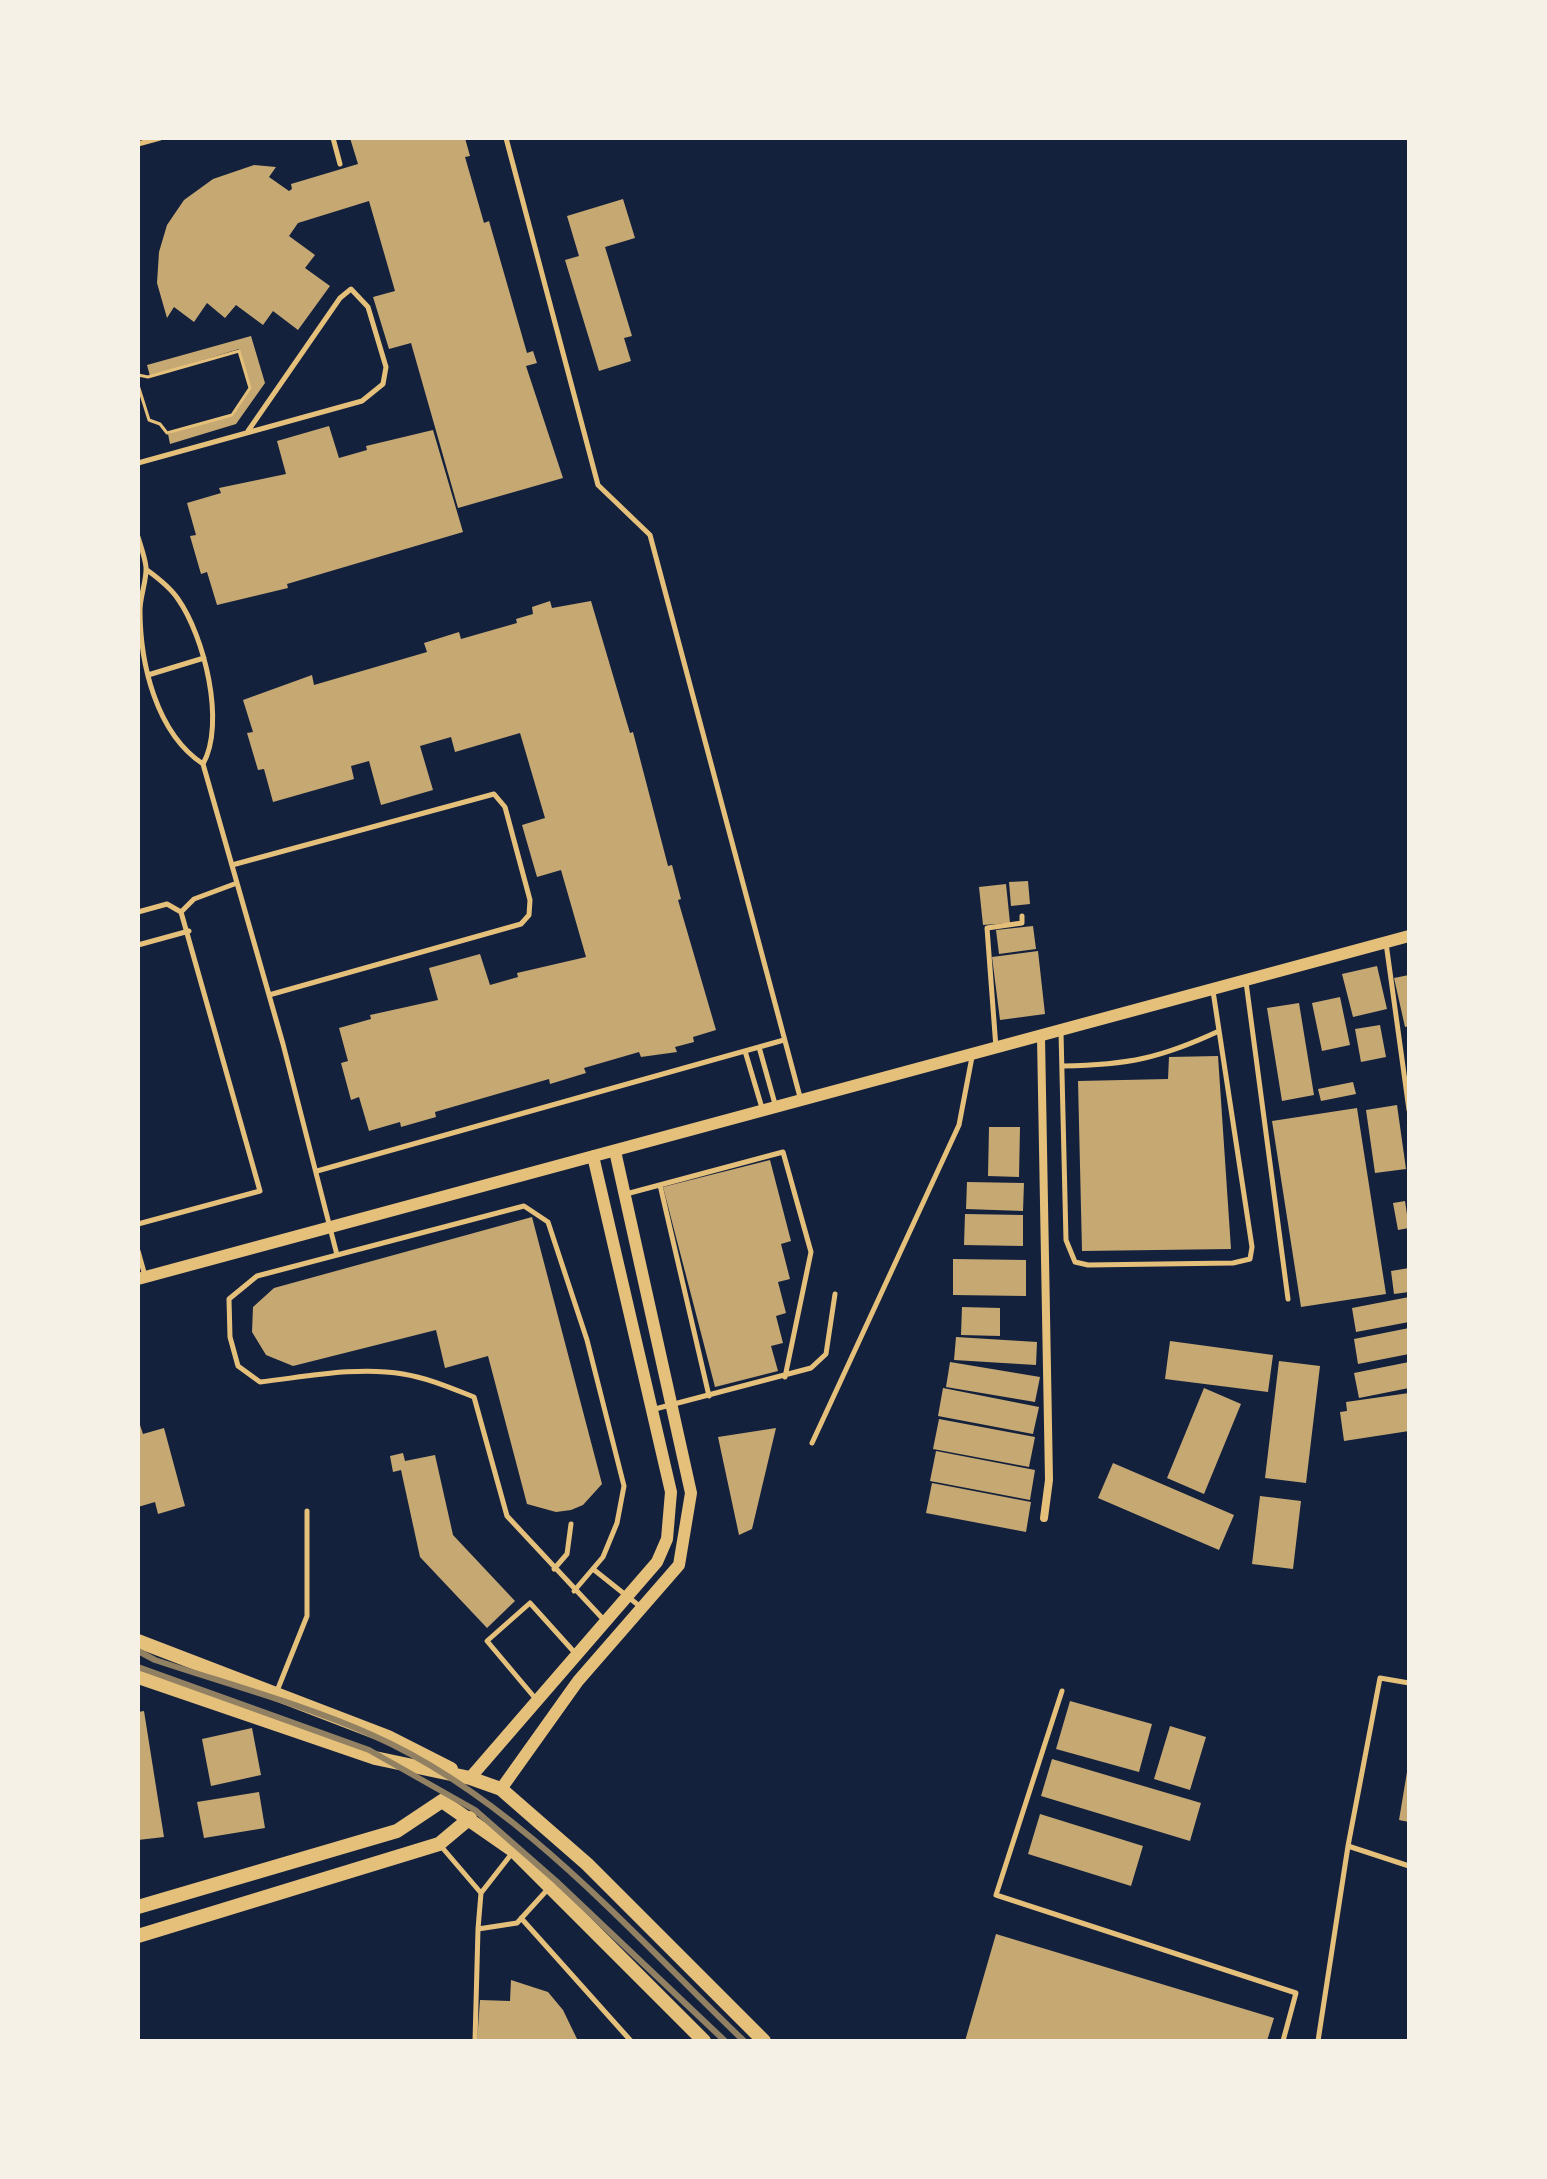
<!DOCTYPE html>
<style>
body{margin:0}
#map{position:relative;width:1547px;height:2179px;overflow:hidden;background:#14213d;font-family:"Source Sans 3",sans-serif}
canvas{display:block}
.frame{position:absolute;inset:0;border:140px solid #f6f1e7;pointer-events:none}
</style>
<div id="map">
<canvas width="1547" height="2179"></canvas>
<div class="frame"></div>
</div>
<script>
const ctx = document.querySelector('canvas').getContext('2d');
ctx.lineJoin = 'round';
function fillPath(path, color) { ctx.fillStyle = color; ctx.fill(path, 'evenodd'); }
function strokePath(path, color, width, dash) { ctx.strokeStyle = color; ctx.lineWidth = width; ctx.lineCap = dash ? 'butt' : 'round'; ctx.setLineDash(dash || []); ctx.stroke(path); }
fillPath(new Path2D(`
 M350,138H465L470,156L465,157L484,223L489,221L527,353L533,351L537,363L526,366L563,478L458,508L411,343L389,349L373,297L395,291L369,201L298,223L289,236L315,255L305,268L330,286L298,330L273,311L263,325L236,305L225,318L207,303L194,322L174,307L167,318L157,283L159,252L167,225L184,200L213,179L254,165L276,167L269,177L289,191L292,189L291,184L358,164Z
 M623,199L635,238L605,247L632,336L624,338L631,361L599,371L565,260L579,256L567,216Z
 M251,336L265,383L236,424L170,444L168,434L232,415L251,388L239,349L150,376L147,365Z
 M329,426L339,458L367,450L366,446L433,430L463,532L287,584L288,588L217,605L207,572L201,574L190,536L196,535L187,503L221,493L219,488L286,474L277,441Z
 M550,601L552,608L591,601L630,733L633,732L668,866L672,865L681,899L678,900L716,1030L693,1037L694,1042L675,1047L677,1052L641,1057L639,1052L584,1068L586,1073L550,1084L549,1079L435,1112L436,1117L401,1127L400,1122L369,1131L359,1097L351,1100L341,1063L348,1061L339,1028L371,1019L370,1015L438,1000L429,968L480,954L490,985L518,977L517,973L586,957L561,870L537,877L522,825L545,818L520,733L455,752L451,737L420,746L433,790L381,805L369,761L351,766L354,779L273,802L264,769L258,770L247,733L253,732L243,700L312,675L314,685L427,652L424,643L459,632L461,639L517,623L516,619L533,614L532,607Z
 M1028,881L1030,904L1011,906L1009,882Z
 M1006,884L1010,923L983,925L979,887Z
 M1033,926L1036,949L999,954L996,930Z
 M1038,951L1045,1014L1000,1020L992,957Z
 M1377,966L1387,1009L1353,1017L1342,974Z
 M1409,975V1026L1405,1027L1394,978Z
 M1340,997L1350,1045L1322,1051L1312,1003Z
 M1299,1003L1314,1095L1282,1101L1267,1008Z
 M1380,1025L1386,1057L1361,1062L1355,1029Z
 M1218,1056L1231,1249L1082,1251L1078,1081L1168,1079L1169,1057Z
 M1353,1082L1356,1094L1321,1101L1318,1089Z
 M1397,1105L1406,1169L1375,1173L1366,1110Z
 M1357,1108L1386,1294L1301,1307L1272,1121Z
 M989,1127H1020L1019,1177L988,1176Z
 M770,1160L791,1241L781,1244L790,1279L778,1282L786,1313L776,1316L783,1343L771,1346L778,1371L715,1387L663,1187Z
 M967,1182L1024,1183L1023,1211L966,1209Z
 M1405,1201L1409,1228L1398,1230L1393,1203Z
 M965,1214L1023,1215V1246L964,1245Z
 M532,1217L602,1484L583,1505L571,1510L556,1512L527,1504L488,1356L445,1368L436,1330L293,1366L266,1355L252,1332L253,1307L274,1288Z
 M953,1259L1026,1260V1296L953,1295Z
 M1409,1268V1292L1394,1294L1391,1271Z
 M1409,1297V1322L1356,1332L1352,1308Z
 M962,1307L1000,1308V1336L961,1335Z
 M1409,1328V1354L1358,1364L1354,1339Z
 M956,1337L1037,1342L1036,1365L954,1360Z
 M1170,1341L1273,1355L1268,1392L1165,1379Z
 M1279,1361L1320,1366L1306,1483L1265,1478Z
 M950,1362L1040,1377L1035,1402L946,1387Z
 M1409,1362V1388L1359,1398L1354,1373Z
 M943,1388L1039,1407L1033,1434L938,1416Z
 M1204,1388L1241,1404L1204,1494L1167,1478Z
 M1409,1393V1431L1344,1441L1340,1412L1347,1411L1346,1402Z
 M138,1419L143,1434L164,1428L185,1506L158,1514L155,1502L138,1507Z
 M939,1419L1035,1437L1029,1467L933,1449Z
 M776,1428L752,1529L739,1535L718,1437Z
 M936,1451L1035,1470L1030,1500L930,1481Z
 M403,1453L405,1461L435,1455L453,1535L515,1601L487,1628L420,1557L401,1470L393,1472L390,1456Z
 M1113,1463L1234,1515L1219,1550L1098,1498Z
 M932,1483L1031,1502L1026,1532L926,1513Z
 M1260,1496L1301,1501L1293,1569L1252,1564Z
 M1070,1701L1152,1724L1139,1772L1056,1749Z
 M144,1711L164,1837L138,1840V1712Z
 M1170,1726L1206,1737L1190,1790L1154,1779Z
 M252,1728L261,1775L211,1786L202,1739Z
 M1052,1759L1201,1803L1190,1841L1041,1796Z
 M1407,1772H1409V1822L1399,1820Z
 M259,1792L265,1828L204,1838L197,1802Z
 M1040,1814L1143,1846L1131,1886L1028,1854Z
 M996,1934L1274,2018L1267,2041H965Z
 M511,1980L548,1992L563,2010L578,2041H477L480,2000L510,2001Z`), '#c6a872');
strokePath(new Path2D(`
 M138,375L148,377L239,351L250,388L232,415L167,433L160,424L149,420L138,385`), '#e5c07b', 3);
strokePath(new Path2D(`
 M333,138L340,164
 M506,138L598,485L650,535L800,1097
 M138,144L160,138
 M138,463L362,401L383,384L386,367L368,307L351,289L340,298L248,431
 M138,537C141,547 145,558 146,567C147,580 140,596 140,610C140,663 156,733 203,764L283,1044L337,1255
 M147,570C158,578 170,587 178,599C204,636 226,723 203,764
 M148,675L204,658
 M232,865L494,794L505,807L530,900L529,915L521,924L269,995
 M138,912L167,904L181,912
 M1386,943L1409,1110
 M138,945L189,931
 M1246,982L1288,1299
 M1061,1032L1066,1240L1075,1262L1088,1265L1233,1263L1250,1259L1252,1247L1213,991
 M759,1047L775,1104
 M996,1048L987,928L1022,923V916
 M745,1051L762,1108
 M1063,1066C1128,1065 1161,1058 1219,1031
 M317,1171L784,1040
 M660,1185L709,1396
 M626,1194L783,1152L811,1252L785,1377
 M138,1224L260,1191L181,912L194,899L237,883
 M138,1251L145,1276
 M655,1409L811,1368L826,1354L835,1294
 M812,1443L959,1125L972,1057
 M554,1569L567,1554L571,1524
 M593,1569L642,1608
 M574,1591L603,1557L617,1523L624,1486L587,1340L548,1222L524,1206L257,1276L229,1299L230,1337L238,1366L260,1382C305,1377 357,1366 403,1374C428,1378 451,1388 474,1397L507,1516L604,1620
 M277,1691L307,1616V1511
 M1062,1691L996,1895L1296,1993L1283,2041
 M535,1698L487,1641L530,1603L575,1653
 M440,1845L481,1893
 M1348,1846L1409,1866
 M513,1852L481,1893L478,1929L517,1923L548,1889
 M521,1918L631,2041
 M475,2041L478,1929
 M1318,2041L1348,1846L1380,1678L1409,1683`), '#e5c07b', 5);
strokePath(new Path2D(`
 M1041,1037L1049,1480L1044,1518`), '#e5c07b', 8);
strokePath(new Path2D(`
 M138,1279L1409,936
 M470,1778L657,1562L667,1539L671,1492L593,1156
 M501,1789L578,1681L679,1565L691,1493L615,1151`), '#e5c07b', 12);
strokePath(new Path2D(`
 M138,1641L388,1737L451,1769
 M138,1677L375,1758L470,1778L501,1789L587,1864L764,2041
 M138,1907L397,1831L442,1801L514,1851L704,2041
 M138,1936L439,1844L470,1818`), '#e5c07b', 14);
strokePath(new Path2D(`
 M138,1651L155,1660C227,1684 302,1704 372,1735C517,1799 631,1933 744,2041
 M138,1667L369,1750L475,1810L556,1881L725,2041`), '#918062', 6);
</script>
